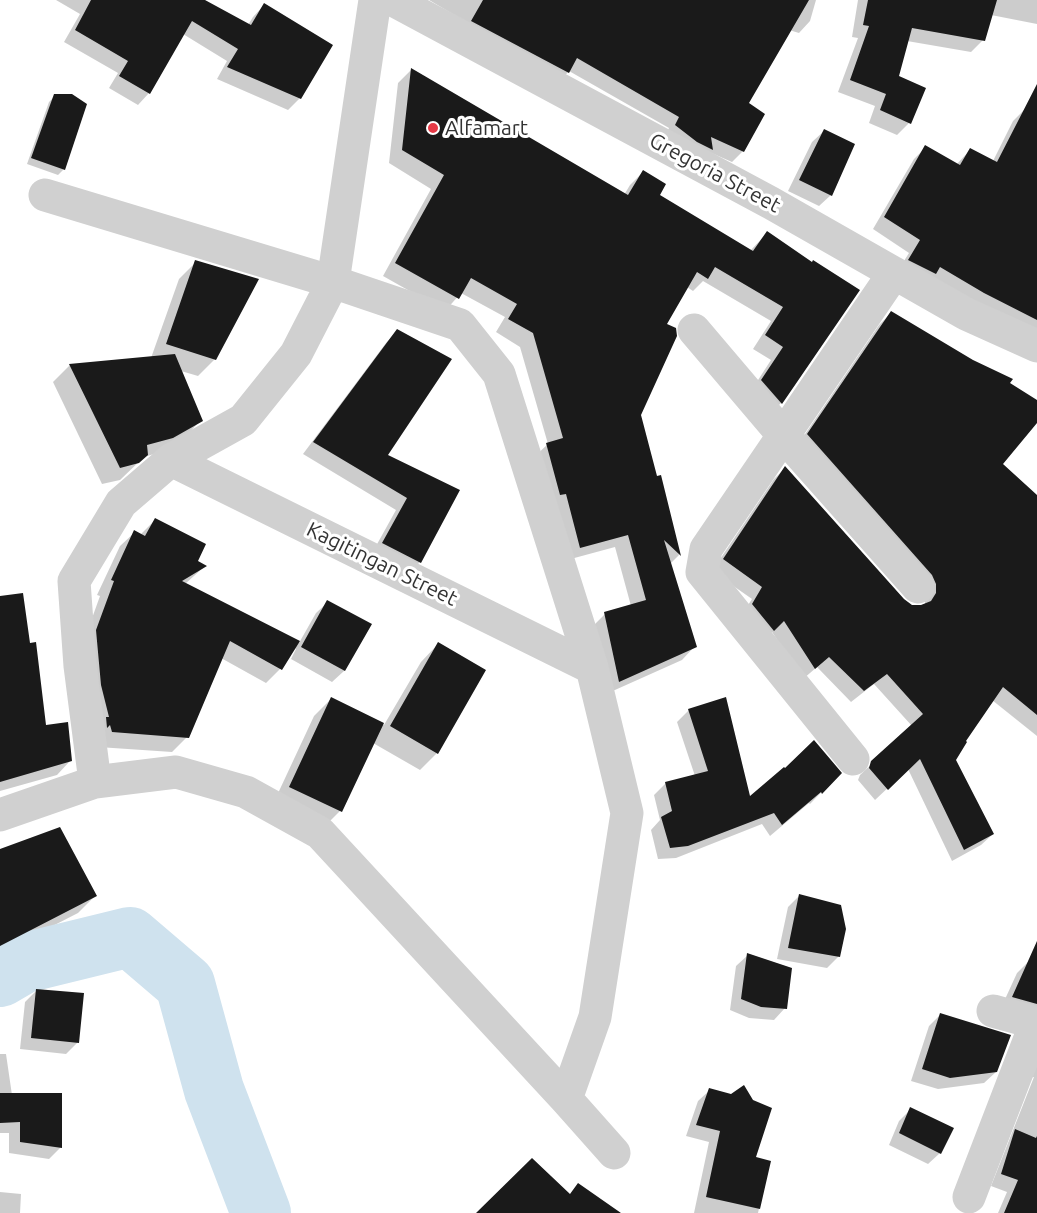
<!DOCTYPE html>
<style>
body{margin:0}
canvas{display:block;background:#fff}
</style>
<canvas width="1037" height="1213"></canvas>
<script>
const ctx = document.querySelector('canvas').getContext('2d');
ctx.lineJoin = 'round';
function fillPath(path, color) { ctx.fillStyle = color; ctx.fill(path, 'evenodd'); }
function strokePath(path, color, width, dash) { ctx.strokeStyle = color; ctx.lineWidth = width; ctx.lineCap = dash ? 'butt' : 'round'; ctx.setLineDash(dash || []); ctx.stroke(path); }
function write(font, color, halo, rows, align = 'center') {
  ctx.font = font + ' Ubuntu,sans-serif'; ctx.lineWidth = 6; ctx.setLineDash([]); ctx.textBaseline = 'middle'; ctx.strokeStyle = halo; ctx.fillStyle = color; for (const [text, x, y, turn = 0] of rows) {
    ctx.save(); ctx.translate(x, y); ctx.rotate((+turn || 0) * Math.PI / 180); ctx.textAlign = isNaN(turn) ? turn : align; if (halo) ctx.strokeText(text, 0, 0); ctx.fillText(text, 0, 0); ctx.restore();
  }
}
fillPath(new Path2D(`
 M56,0H204L248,25L253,17L264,5L300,98L288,110L217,79L227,61L183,34L149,93L138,105L109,88L118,73L64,42L80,14Z
 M429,0H816L810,21L799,33L789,30L747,104L743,151L732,162L709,152L665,137L669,128L569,71L557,84L466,22Z
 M858,0H1037V24L991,15L983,40L971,52L907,41L897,77L909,123L897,135L869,123L875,106L838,92L858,38L852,37Z
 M411,70L624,195L630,185L643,172L658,196L750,251L767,233L812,264L858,290L781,403L768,416L749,394L771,360L753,349L771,321L703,281L693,291L687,287L665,325L640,415L656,478L660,477L679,555L670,564L695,646L682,660L606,694L592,627L605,614L631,606L615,547L567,560L533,458L548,444L520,347L496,332L505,317L461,293L445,311L383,276L431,189L389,163L398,83Z
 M55,96L64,169L58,175L27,164L49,102Z
 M1025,109L1037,115V342L897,272L909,253L873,229L914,159L926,147L956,165L970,150L993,161L1013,121Z
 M824,131L831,195L819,206L788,191L812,142Z
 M196,262L215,359L198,376L181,371L201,420L184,438L154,454L144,457L120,480L102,484L53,382L70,365L151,358L179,279Z
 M891,313L1037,402V420L1001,464L1037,497V736L992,700L963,741L954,760L993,834L981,845L952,861L908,769L875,800L858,780L860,775L912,726L874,684L851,702L817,667L803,679L772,632L762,642L741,616L752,599L712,571L774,479L785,468L903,601L912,606H925V596L797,446L879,325Z
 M397,331L386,456L458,491L420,562L409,573L371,555L396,510L303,454L386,343Z
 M155,520L196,562L204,567L185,584L299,643L316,613L328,602L370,625L344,671L332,682L291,659L296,649L294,647L280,669L266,683L221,658L187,737L172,752L98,747L82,646L100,596L97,595L120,546L135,532L140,535Z
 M0,598L28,644L45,727L70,761L57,775L0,791Z
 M438,644L437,753L420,770L373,743L340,811L323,828L273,804L314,716L331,699L384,725L421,662Z
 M689,710L749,799L785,770L840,773L810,804L809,803L770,836L762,824L676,858L658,859L651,830L660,820L654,795L666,783L695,776L677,722Z
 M0,851L95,896L78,913L0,953Z
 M799,896L839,956L827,968L777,959L788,907Z
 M748,955L785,1008L774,1020L749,1018L730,1010L736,966Z
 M1029,961L1037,964V1020L1001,1008L1017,973Z
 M37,990L78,1042L66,1054L20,1049L25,1002Z
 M940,1015L996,1072L984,1083L938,1089L911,1081L929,1026Z
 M0,1054H6L12,1095L61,1147L49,1159L9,1153V1133H0Z
 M1037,1058V1213H998L1007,1192L991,1186L1034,1077L1029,1078Z
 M710,1090L754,1158L769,1162L758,1213H694L709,1142L686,1136L698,1101Z
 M911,1109L940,1153L928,1164L889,1145L899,1121Z
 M0,1192L21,1194L20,1213H0Z`), '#0003');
strokePath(new Path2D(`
 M0,977L24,963L130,937L185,984L214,1090L261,1213`), '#cfe2ee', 60);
fillPath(new Path2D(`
 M91,0H205L251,25L264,3L333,45L301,99L227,67L238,49L192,21L150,94L119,76L128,61L75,30Z
 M483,0H809L749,103L765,114L744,152L711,137L713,150L697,142L675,125L679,117L577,58L569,73L471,21Z
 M868,0H997L985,41L912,28L899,76L926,88L911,124L880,110L886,94L850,80L869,26L863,25Z
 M411,68L628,195L643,170L666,184L660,195L753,251L767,231L812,262L813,260L860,290L782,404L761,380L783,347L765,335L783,307L715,267L708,279L697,272L667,324L676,328L677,336L641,415L657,476L661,475L681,556L664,540L697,647L619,682L604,612L646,600L628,535L580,548L566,494L560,495L546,443L563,438L533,333L508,319L517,304L471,278L459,299L395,263L444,175L402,150Z
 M1037,84V320L984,293L940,267L936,274L908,260L920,240L884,217L925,145L960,165L970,148L997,162Z
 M54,94H72L87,104L65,170L31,158Z
 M824,129L855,144L832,196L799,180Z
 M195,260L259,279L216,360L166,344Z
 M891,311L973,360L1013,379L1010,383L1037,400V423L1003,464L1037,495V715L1003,687L966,741L967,742L956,760L994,834L964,850L920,759L888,790L869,768L871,761L923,714L887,674L864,691L829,657L815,669L784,621L774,631L752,604L762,587L723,559L785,466L904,599L912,605H921L931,601L936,593V584L932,575L807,434Z
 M397,329L452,359L388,455L460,490L421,563L382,543L407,498L313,442Z
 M175,354L203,421L173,438L147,445L148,455L139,463L120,468L69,364Z
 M155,518L206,544L198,561L207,566L182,581L300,641L282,670L230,641L189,738L112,732L110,725L107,728L106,717H109L101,685L96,630L114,581L111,580L134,530L145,536Z
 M23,593L30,643L36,642L46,725L68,722L72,761L0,782V596Z
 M327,600L372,624L345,671L301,647Z
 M438,642L486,670L438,754L390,726Z
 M331,697L384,723L342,812L289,787Z
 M726,697L750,796L784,767L785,768L814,740L842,773L822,794L821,792L782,825L774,813L688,846L670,848L661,817L672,811L665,782L708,771L688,709Z
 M60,827L97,896L0,946V849Z
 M799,894L841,905L846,929L840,957L788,948Z
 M1037,941V1004L1012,997Z
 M747,953L792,968L787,1009L761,1007L741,999Z
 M36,989L84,993L79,1043L31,1038Z
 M940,1013L1011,1035L997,1072L950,1078L922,1069Z
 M744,1085L753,1100L772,1108L756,1157L771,1161L760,1209L706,1197L720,1131L696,1125L709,1088L731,1094Z
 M0,1093H62V1148L20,1142V1122L0,1123Z
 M910,1107L954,1128L941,1154L899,1133Z
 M1015,1129L1036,1138L1037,1136V1213H1004L1018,1180L1001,1174Z
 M532,1158L570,1194L578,1183L621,1213H476Z`), '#1a1a1a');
strokePath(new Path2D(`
 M393,0L771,203L966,314L1037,346
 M45,195L333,282L460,325L499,374L592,668L627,813L595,1017L566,1099
 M694,330L784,436L918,587
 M171,460L592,668
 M853,759L702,572L706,549L894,273
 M95,782L80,666L74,581L121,503L171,460L243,420L296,354L333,282L375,0
 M0,815L95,782L176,772L246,792L320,833L566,1099L614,1153
 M993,1011L1037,1023
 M969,1197L1036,1023`), '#d0d0d0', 33);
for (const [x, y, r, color] of [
 [433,128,6,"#e63946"]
]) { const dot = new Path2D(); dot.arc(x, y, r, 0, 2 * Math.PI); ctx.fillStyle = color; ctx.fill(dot); strokePath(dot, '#fff', 2); }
write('21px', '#333', '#fff', [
 ["Alfamart",445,128]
], 'left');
write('21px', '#333', '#fff', [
 ["Gregoria Street",715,173,28],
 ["Kagitingan Street",382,564,26]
]);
</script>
